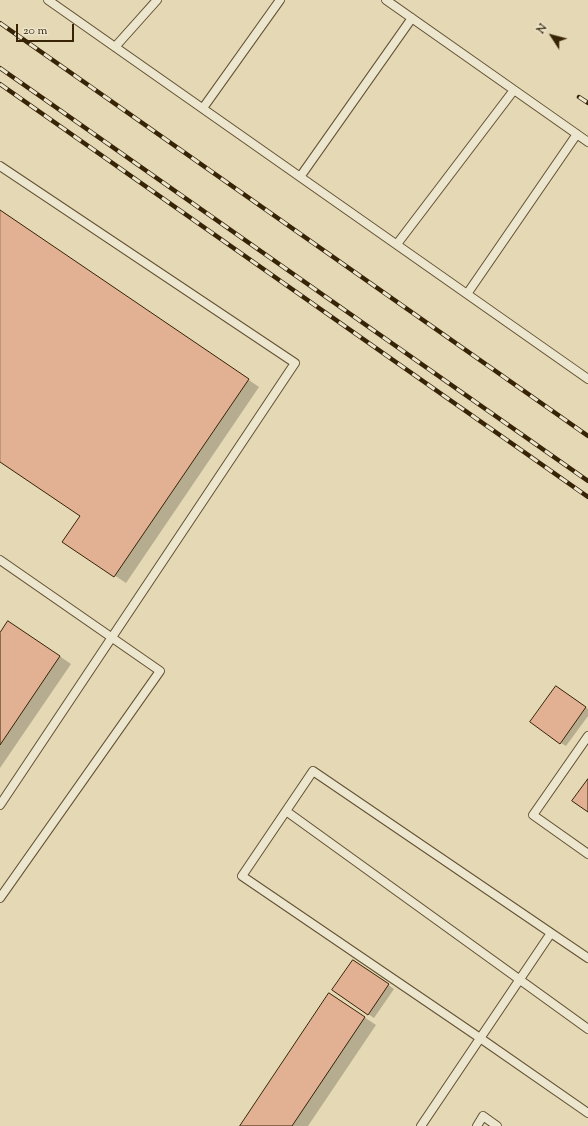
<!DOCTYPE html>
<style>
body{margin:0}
#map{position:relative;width:588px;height:1126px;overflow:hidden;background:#e4d8b5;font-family:"Sorts Mill Goudy",serif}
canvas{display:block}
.north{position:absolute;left:532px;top:16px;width:40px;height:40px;-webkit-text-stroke:3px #ede6cf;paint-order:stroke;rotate:306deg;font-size:11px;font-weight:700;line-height:16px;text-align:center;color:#372305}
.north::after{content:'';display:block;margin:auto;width:14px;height:18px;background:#372305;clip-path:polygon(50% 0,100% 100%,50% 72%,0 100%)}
.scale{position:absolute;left:16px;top:24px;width:58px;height:18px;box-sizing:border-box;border:2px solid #372305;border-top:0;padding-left:5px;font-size:12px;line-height:14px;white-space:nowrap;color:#372305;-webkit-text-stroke:3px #ede6cf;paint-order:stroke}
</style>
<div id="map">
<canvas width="588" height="1126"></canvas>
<div class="north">N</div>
<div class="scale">20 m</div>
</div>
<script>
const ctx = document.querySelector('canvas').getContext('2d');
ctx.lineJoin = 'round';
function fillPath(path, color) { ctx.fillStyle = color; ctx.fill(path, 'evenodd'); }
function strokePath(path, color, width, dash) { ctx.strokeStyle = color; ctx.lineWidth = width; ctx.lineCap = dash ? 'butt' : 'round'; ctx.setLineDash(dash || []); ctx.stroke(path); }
fillPath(new Path2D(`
 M0,210L259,387L126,583L63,541L81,516L0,461Z
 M20,629L71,664L0,768V635Z
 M562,690L588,709V716L566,746L561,743Z
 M359,964L394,989L374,1018L368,1014Z
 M340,1001L376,1025L308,1126H241Z`), '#0003');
const building = new Path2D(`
 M0,210L249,379L114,577L62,542L80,516L0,462Z
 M8,621L60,656L0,745V633Z
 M556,686L586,707L560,744L530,722Z
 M588,779V812L572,801Z
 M353,960L389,984L368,1015L332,990Z
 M329,993L365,1017L292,1126H240Z`);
fillPath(building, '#e2b194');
strokePath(building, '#372305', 1);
const service = new Path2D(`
 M48,0L588,379
 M386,0L588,142
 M115,47L157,0
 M203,108L280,0
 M0,166L295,363L0,805
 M300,177L412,18
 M397,244L514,90
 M467,294L577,134
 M0,560L160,671L0,898
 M588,736L533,815L588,854
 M286,811L588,1029
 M551,933L313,771L242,876L480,1038L588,1113
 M421,1126L551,933L588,958
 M477,1126L483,1116L497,1126`);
strokePath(service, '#625031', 10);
strokePath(service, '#ede6cf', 8);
const rail = new Path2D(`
 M0,23L588,436
 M0,68L588,481
 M0,84L588,497
 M579,97L588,103`);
strokePath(rail, '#372305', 4.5);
strokePath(rail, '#ede6cf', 3, [9]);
</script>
